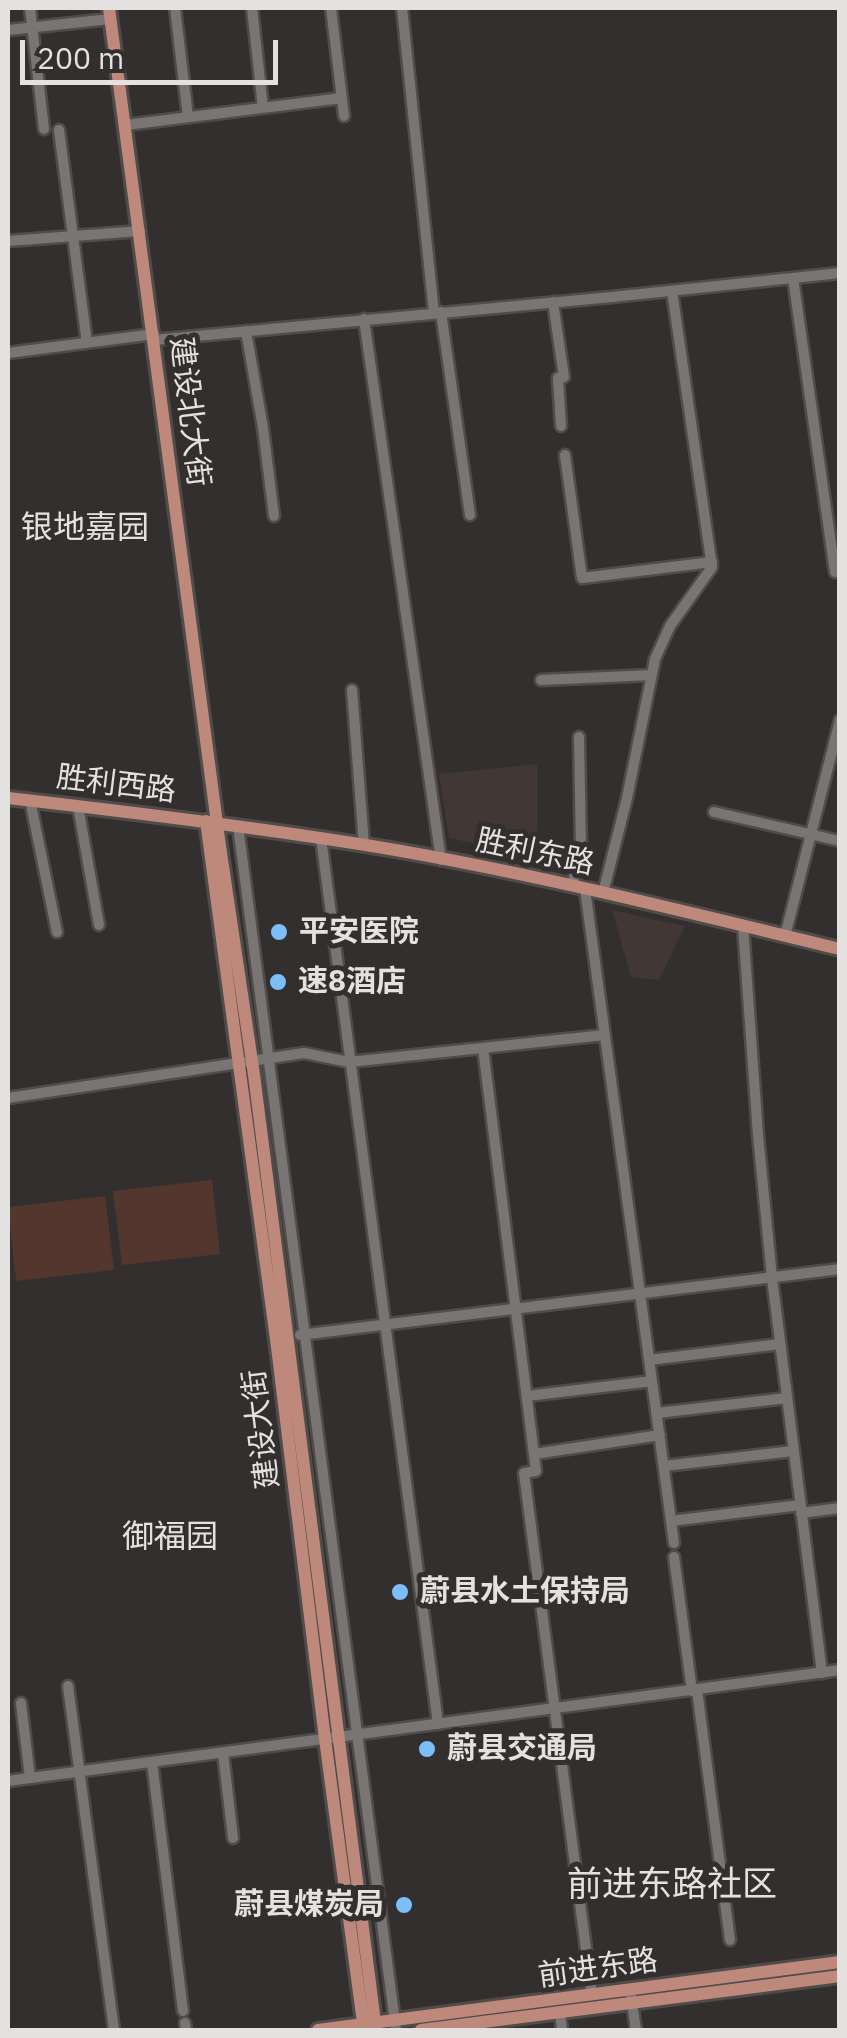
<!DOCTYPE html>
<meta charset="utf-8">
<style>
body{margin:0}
#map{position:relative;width:847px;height:2038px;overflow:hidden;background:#332f2e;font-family:"IBM Plex Sans",sans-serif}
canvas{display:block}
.frame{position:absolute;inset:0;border:10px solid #e4e2e1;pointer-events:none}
.scale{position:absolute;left:20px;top:40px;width:258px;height:45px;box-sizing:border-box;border:5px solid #e4e2e1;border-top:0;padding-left:12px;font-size:30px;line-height:35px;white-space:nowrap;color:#e4e2e1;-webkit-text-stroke:8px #332f2e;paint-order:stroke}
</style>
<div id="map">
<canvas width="847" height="2038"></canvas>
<div class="frame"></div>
<div class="scale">200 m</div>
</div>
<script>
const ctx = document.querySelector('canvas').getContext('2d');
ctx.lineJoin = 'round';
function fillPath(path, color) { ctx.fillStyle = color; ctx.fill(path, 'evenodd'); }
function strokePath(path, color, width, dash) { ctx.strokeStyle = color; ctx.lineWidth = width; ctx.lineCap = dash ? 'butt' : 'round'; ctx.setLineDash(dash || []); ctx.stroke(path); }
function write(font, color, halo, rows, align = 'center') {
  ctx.font = font + ' "IBM Plex Sans","Noto Sans SC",sans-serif'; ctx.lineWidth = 10; ctx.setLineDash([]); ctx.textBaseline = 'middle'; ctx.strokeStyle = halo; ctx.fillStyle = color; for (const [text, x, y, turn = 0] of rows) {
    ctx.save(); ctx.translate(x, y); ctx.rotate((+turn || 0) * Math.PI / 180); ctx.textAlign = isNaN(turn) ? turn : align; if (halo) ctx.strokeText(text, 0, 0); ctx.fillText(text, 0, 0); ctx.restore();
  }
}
fillPath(new Path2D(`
 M537,764V857L449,838L439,774Z
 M612,910L685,926L659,980L631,977Z`), '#413734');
fillPath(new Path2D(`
 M212,1180L220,1254L122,1265L113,1191Z
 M105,1196L114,1270L16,1281L8,1207Z`), '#53362e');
const minor = new Path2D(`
 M30,8L44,129
 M175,8L188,117
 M252,8L263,108
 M331,8L344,116
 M402,8L434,313
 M8,30L110,19
 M126,125L342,98
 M59,130L87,343
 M8,241L140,231
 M793,278L835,572
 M553,302L564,377L558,378L561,426
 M441,312L470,515
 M364,319L441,860
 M246,331L263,428L274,516
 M154,340L612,297L840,273
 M8,353L154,334
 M565,455L582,578L712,562
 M541,680L652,675
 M352,690L364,845
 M30,800L57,932
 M78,806L99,925
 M714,812L840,841
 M238,826L396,2030
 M321,838L438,1724
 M572,886L581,850L579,737
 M585,889L674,1543
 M603,893L627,798L655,659L670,626L712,567L672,291
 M743,926L758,1135L772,1278L822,1673
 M785,936L840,720
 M483,1048L536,1471L524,1473L592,1995
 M8,1098L304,1053L349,1062L605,1035
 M300,1335L840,1269
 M649,1360L780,1344
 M527,1396L652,1381
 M657,1413L787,1398
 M534,1454L660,1435
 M664,1466L793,1451
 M801,1513L840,1508
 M671,1521L800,1505
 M674,1557L692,1691
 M68,1686L114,2030
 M697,1690L730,1940
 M21,1703L30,1778
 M223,1753L233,1838
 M152,1762L183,2011
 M8,1781L840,1670
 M631,1996L636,2030
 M560,2013L562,2030
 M185,2023L186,2030`);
const major = new Path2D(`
 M109,8L220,846L254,1075L376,2030
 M8,798C131,812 255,827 378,847C533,873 686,912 840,949
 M206,821L276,1339L325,1739L364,2030
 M318,2030L840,1962
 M421,2030L840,1976`);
strokePath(minor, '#4f4c4b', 15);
strokePath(major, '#4f4c4b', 18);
strokePath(minor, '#797574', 10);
strokePath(major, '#be887a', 12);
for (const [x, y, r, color] of [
 [279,932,10,"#7bbef8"],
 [278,982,10,"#7bbef8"],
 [400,1592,10,"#7bbef8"],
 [427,1749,10,"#7bbef8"],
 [404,1905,10,"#7bbef8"]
]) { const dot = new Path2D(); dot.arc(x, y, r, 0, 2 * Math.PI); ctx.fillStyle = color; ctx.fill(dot); strokePath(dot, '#332f2e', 4); }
write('30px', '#e4e2e1', '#332f2e', [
 ["建设北大街",189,412,83],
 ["胜利西路",116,785,7],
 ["胜利东路",535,853,12],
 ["建设大街",262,1429,-97],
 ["前进东路",598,1969,-8]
]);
write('bold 30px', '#e4e2e1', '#332f2e', [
 ["平安医院",299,932],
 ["速8酒店",298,982],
 ["蔚县水土保持局",420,1592],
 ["蔚县交通局",447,1749],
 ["蔚县煤炭局",384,1905,"right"]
], 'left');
write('32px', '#e4e2e1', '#332f2e', [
 ["银地嘉园",85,529],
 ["御福园",170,1538]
]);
write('35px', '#e4e2e1', '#332f2e', [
 ["前进东路社区",672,1886]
]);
</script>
